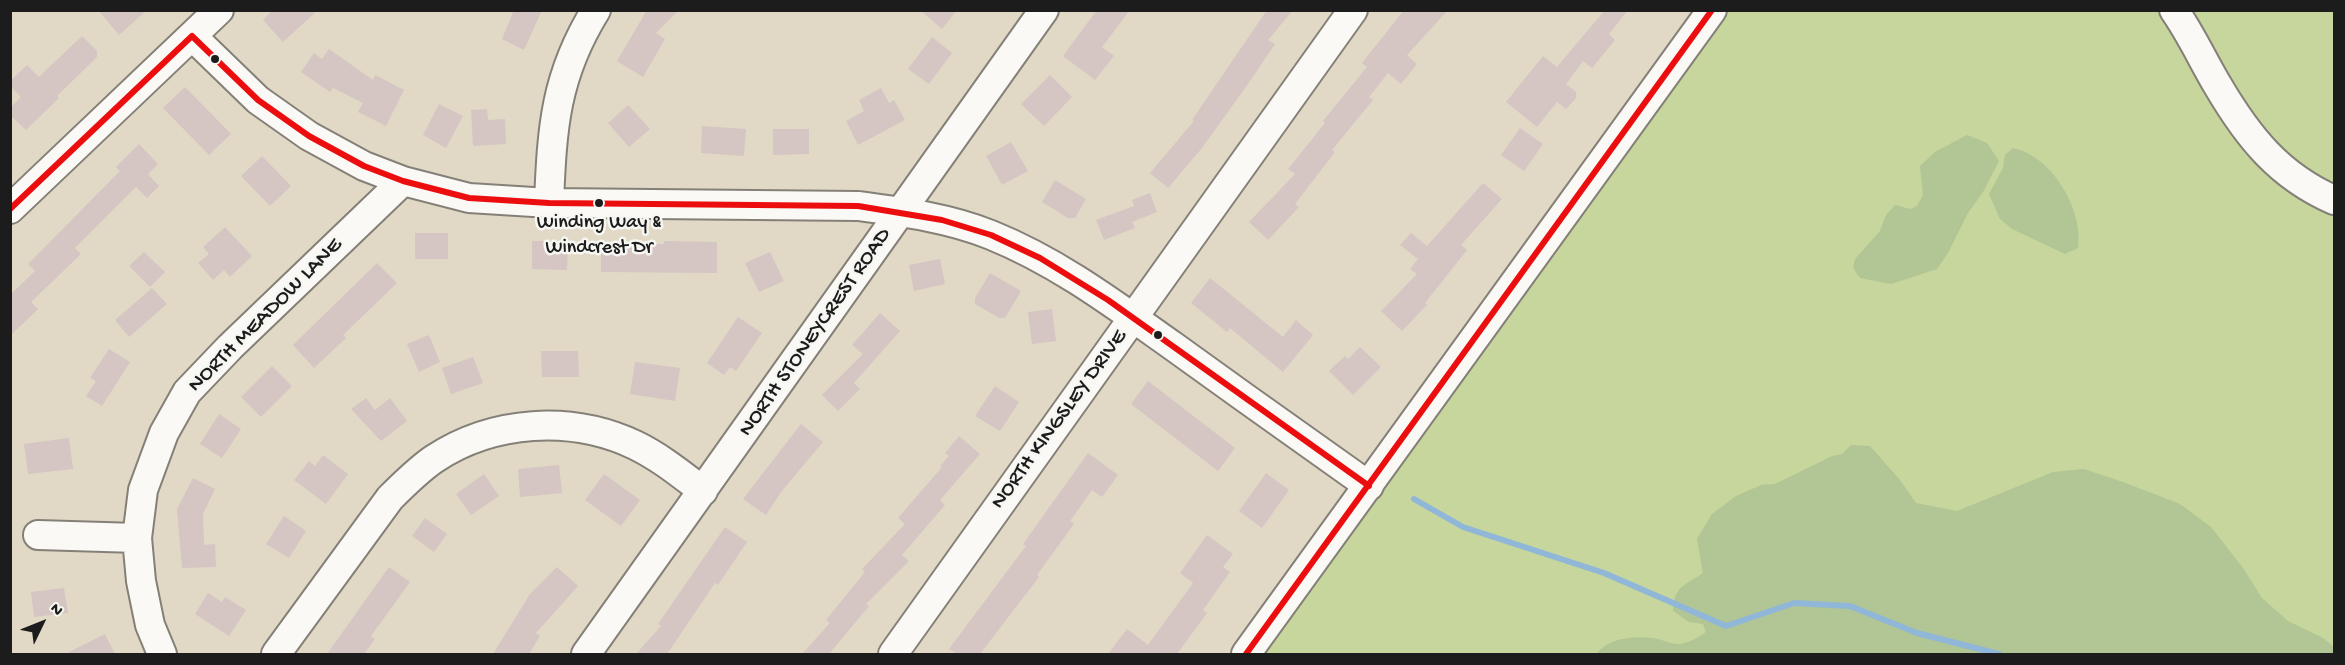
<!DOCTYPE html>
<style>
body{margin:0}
#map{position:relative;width:2345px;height:665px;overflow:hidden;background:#e1d9c6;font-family:"Gochi Hand",sans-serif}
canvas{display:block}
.frame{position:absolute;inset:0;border:12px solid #1c1c1c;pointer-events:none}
.north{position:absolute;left:12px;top:593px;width:60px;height:60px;-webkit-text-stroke:4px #f6f6f2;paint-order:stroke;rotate:47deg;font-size:16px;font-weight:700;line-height:24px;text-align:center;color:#1c1c1c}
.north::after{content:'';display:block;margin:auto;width:21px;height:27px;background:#1c1c1c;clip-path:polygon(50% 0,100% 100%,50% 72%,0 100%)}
</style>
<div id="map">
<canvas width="2345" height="665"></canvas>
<div class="frame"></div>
<div class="north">N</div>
</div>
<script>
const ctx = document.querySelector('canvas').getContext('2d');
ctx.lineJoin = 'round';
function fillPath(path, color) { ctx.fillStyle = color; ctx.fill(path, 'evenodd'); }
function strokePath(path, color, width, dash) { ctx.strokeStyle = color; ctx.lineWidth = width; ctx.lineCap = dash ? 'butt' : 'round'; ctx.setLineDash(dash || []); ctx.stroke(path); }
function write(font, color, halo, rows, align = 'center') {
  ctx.font = font + ' "Gochi Hand",sans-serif'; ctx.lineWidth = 5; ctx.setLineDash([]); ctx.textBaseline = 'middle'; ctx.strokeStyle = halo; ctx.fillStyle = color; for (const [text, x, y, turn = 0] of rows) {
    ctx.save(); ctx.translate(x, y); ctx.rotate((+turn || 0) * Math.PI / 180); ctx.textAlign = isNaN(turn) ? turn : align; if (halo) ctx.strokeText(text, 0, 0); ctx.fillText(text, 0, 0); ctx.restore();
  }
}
fillPath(new Path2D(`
 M1726,11H2334V654H1262Z`), '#c6d69d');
fillPath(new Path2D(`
 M1967,135L1987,143L1999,161L1983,192L1968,213L1948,253L1937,269L1891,284L1860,278L1853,268L1855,259L1880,231L1886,215L1895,205L1910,209L1917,206L1923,195L1920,166L1935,152Z
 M2013,148C2052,156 2084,210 2078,248L2065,254L2012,229L2000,219L1989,194L2003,168L2005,155Z
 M1851,445L1870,446L1900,480L1916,503L1957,511L2053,472L2084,469L2123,482L2180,504L2211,527L2243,568L2262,598L2288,621L2323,638L2334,647V654H1597C1608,637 1639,635 1658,639C1665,641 1674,645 1681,644C1690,642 1699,637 1706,632L1703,624L1689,622L1673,611C1674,585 1685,586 1703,573L1697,539L1712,514L1736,496L1761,485L1775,484L1832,456L1842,454Z`), '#b2c594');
strokePath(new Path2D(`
 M1414,499L1463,527L1604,573L1726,626L1794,603L1850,606L1917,633L1999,654`), '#90b7d7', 6);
fillPath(new Path2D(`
 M98,10H147L119,35Z
 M273,10H318L283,42L263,20Z
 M514,10H542L524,50L502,39Z
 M647,10H679L656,33L665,39L643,77L617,61Z
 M920,10H957L942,29Z
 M1097,10H1130L1102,47L1114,56L1095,80L1063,56Z
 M1267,10H1293L1268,40L1275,44L1250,81L1202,148L1168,188L1150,173L1194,121L1192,120Z
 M1404,10H1448L1407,55L1417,64L1401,84L1388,73L1369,97L1373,100L1332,150L1335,152L1295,204L1299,207L1268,240L1249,222L1295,174L1288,169L1325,123L1323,121L1367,67L1362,63Z
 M1605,10H1628L1609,34L1615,40L1592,68L1583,61L1566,84L1576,92V98L1566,109L1557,102L1537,127L1506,102L1543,56L1557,67Z
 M82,36L97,51V57L57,96L59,98L26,130L10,115V108L21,97L10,86V81L27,65L39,77Z
 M932,37L952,53L929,84L908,69Z
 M329,49L373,80L375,75L404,90L386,126L358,112L363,103L333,88L330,92L301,72L314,53L322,59Z
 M1050,75L1072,97L1044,126L1021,104Z
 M185,87L231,134L209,155L163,108Z
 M881,88L889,103L894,100L905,120L858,145L846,121L864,111L859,100Z
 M439,104L463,116L446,148L423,135Z
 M628,105L650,129L629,147L608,123Z
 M487,109L488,120L505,119L506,144L473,146L471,110Z
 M702,126L746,129L744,156L701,153Z
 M1520,128L1543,144L1524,171L1501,155Z
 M773,129H809V154L773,155Z
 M1011,142L1028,171L1002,185L986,156Z
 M139,144L158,164L148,174L159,186L147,198L136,187L75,248L81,254L31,302L38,309L10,336V295L35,271L28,264L120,171L116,167Z
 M262,156L291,186L270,206L241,176Z
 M1055,180L1086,199L1075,218H1068L1042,202Z
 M1483,183L1502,199L1461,245L1467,250L1425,303L1427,305L1402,331L1381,311L1417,274L1410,269L1418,259L1400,245L1411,233L1427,246Z
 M1150,193L1157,212L1132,222L1135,228L1104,240L1096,220L1134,206L1132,200Z
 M225,227L252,256L230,277L224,270L213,280L198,263L209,254L203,247Z
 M415,233H448V259H415Z
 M532,241H568L567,270L532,269Z
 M664,241L717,242V273L601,272V243L664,244Z
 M144,252L165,272L150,287L129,266Z
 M770,252L784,281L759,292L745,263Z
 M940,259L945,284L914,291L909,265Z
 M377,263L397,283L343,335L346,338L314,368L293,345Z
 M990,273L1021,291L1005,318H999L975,304V298Z
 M1210,278L1283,337L1296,320L1313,335L1283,372L1230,328L1227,332L1191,303Z
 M152,288L167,304L129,337L115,320Z
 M1052,309L1056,341L1032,344L1028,312Z
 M880,313L900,331L854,383L860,389L838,411L822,395L863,354L852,345Z
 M738,317L762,333L736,371L730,367L724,375L707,363Z
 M429,335L440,362L419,372L407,344Z
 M1360,347L1381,367L1353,395L1329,371L1345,356L1348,359Z
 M109,349L130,362L102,406L86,396L96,381L90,378Z
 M541,351H578L579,377H542Z
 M473,357L483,383L451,394L442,368Z
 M635,362L680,368L675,401L630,394Z
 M272,366L292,386L261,417L241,397Z
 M1148,381L1235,448L1218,471L1131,404Z
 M995,386L1019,402L1000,431L975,416Z
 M366,398L375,410L390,398L407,421L381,441L351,409Z
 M219,414L241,429L222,458L200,444Z
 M801,424L823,442L781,492L766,515L743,499Z
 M959,436L980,454L940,500L945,505L902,555L909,561L866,604L869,606L829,654H802L830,623L826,620L865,572L862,569L905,524L898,518L942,467L940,466L949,456L945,453Z
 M69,438L73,469L28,474L24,444Z
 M1088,453L1118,475L1102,497L1092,490L1070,521L1074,524L1037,575L1039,577L980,654H957L949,649L1026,546L1023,544Z
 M323,455L348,474L326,504L294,480L309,461L315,466Z
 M559,465L562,493L520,497L518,469Z
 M1266,473L1289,490L1262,528L1239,511Z
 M484,474L499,496L471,515L456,494Z
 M604,474L640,500L621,526L585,500Z
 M193,478L215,489L203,514L204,545L215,544L216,567L182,568L177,509Z
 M284,516L306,531L289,558L266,544Z
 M425,518L447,534L434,552L412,536Z
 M725,527L747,542L718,585L715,583L667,654H636L661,626L658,624Z
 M1207,535L1233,554L1223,567L1230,572L1203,610L1207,613L1177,654H1108L1127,629L1148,645L1193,583L1180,573Z
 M389,567L410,582L371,636L375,639L364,654H327Z
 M557,567L578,586L536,633L540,636L529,654H493L530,594Z
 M64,588L68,613L34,617L31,592Z
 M208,593L222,602L225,597L246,610L229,636L195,614Z
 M105,634L115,654H65Z`), '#d5c5c3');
const minor = new Path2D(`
 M2174,10C2191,34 2203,61 2218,86C2248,137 2279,176 2334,200
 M192,36L258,100L309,136L364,166L403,181L469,198L549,203L858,206C903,212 949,218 991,235C1058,262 1115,305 1173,346C1238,393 1304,440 1369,486
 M549,203C552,128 555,76 596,10
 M10,209L219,10
 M38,535L137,538
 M162,654L150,625L141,581L137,538L143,490L164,433L187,392L230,347L403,181
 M276,654L390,498C404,484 418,470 434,459C493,420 571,415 635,445C660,457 682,475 703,491
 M586,654L1044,10
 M893,654L1353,10
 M1246,654L1712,10`);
strokePath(minor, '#858077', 32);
strokePath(minor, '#faf9f6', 28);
strokePath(new Path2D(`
 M10,209L192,36L258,100L309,136L364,166L403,181L469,198L549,203L858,206L942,220L991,235L1040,258L1108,300L1369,486
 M1246,654L1712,10`), '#ec0e0e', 6);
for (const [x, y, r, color] of [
 [215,59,5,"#1c1c1c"],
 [599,203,5,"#1c1c1c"],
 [1158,335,5,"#1c1c1c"]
]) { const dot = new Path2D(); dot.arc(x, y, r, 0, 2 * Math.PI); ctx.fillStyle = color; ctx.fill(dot); strokePath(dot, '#f6f6f2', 2); }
write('20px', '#1c1c1c', '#f6f6f2', [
 ["Winding Way &",599,224],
 ["Windcrest Dr",599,249]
]);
write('22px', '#1c1c1c', '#f6f6f2', [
 ["NORTH MEADOW LANE",266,316,-45],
 ["NORTH STONEYCREST ROAD",816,333,-55],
 ["NORTH KINGSLEY DRIVE",1060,420,-54]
]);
</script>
